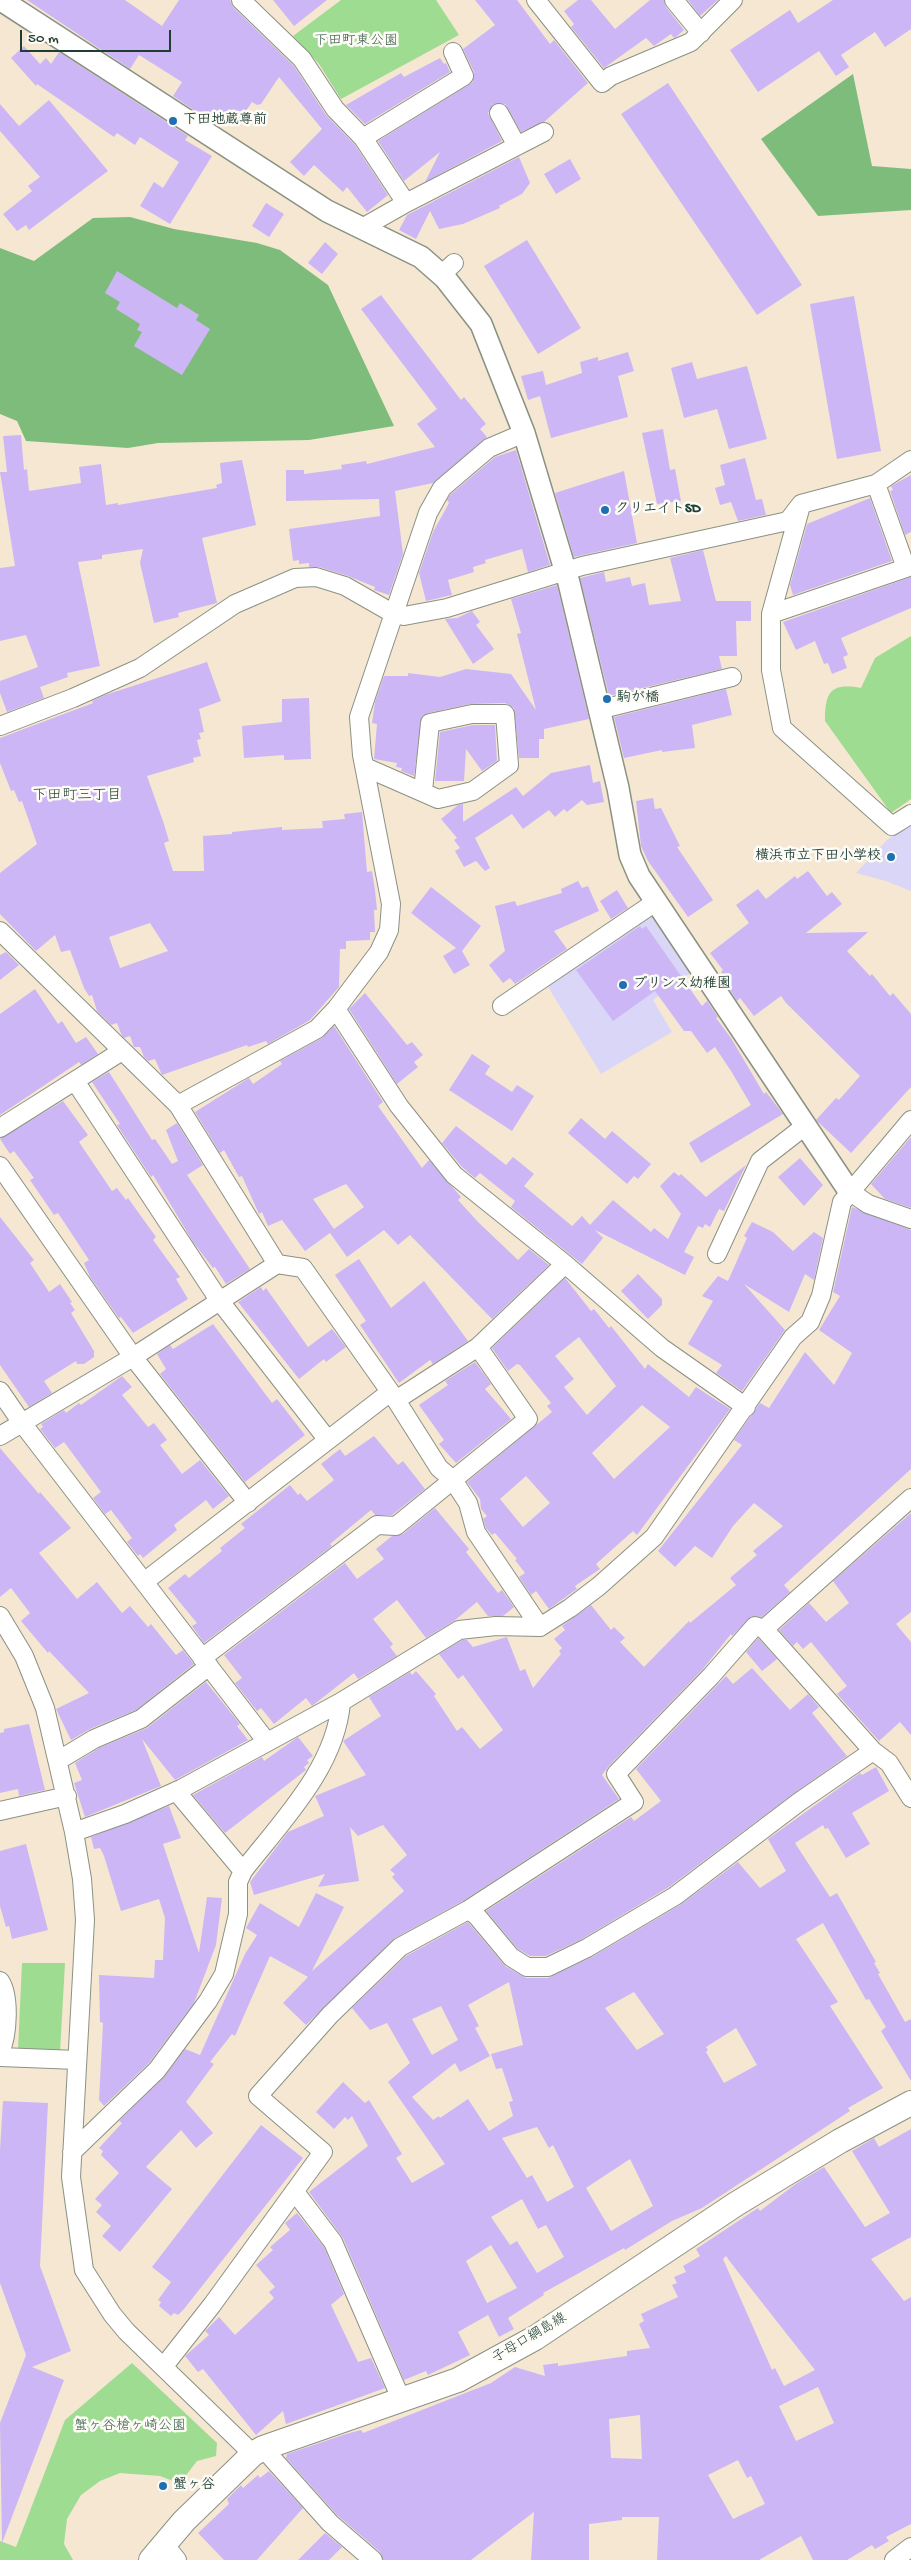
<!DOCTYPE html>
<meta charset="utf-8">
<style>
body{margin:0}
#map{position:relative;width:911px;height:2560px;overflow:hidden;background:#f6e7d2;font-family:"Gochi Hand",sans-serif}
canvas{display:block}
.scale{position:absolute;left:20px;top:30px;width:151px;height:22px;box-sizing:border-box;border:2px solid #1f3d34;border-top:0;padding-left:6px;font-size:15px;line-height:18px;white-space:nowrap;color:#1f3d34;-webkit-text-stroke:4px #fdfcf7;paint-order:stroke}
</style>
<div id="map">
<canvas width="911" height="2560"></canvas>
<div class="scale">50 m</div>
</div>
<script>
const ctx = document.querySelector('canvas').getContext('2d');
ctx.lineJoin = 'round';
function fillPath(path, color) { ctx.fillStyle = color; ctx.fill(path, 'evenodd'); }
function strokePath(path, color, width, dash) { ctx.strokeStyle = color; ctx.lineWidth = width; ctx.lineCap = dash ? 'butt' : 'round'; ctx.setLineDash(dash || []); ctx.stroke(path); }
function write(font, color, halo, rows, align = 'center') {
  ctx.font = font + ' "Gochi Hand","Klee One",sans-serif'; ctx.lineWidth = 5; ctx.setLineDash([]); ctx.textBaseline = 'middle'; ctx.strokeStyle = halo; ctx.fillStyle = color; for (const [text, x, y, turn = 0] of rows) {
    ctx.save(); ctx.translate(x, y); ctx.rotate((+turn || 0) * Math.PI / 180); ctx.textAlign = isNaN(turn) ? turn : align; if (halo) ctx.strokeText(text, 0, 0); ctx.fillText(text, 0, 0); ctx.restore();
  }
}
fillPath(new Path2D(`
 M911,823V891L886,881L856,873L887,840Z
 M652,912L690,973L653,1000L672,1032L601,1074L547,985Z`), '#dad6f7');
fillPath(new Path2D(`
 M341,0H436L459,35L341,99L319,64L293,36Z
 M911,636V799L891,813L825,721C825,691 831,683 861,688L875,658Z
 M22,1963H65L60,2052L18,2050Z
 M132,2363L217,2443L216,2456L197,2461L184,2478L173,2481L160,2476L120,2473L100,2481L81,2495L67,2519L64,2544L73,2560H0V2541L16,2547L65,2420Z`), '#9edc91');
fillPath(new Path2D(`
 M853,74L872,166L911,169V210L818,216L761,139Z
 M130,217L174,229L257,243L280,250L328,285L394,426L309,440L158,443L128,448L26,441L17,421L0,414V248L34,261L93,218Z`), '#7ebc7b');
fillPath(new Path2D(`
 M27,0H125L162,26L179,0H230L234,8L294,66L326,115L355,145L388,195L367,212L347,187L343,192L314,165L304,176L290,162L322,129L279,77L261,104L257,105L252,102L240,120L236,118L232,124L228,121L224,126L203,111L201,115L173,96L182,82L139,55L130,69Z
 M273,0H327L294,26Z
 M475,0H517L550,44L554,40L588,83L544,122L521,132L505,104H494L488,113L502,141L425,182L440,152L404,181L378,141L473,82L474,72L463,49L495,25Z
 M578,0H591L615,29L650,0H664L666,7L684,30L676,37L674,38L671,34L654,46L646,38L604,68L571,27L574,24L564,11Z
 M688,0H718L700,16Z
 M833,0H911V29L885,47L875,32L841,55L849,67L836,76L819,51L758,92L730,50L790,10L798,23Z
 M24,46L40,64L46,58L51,64L59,52L188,136L185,140L212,156L170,224L140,206L154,182L163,188L179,162L140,137L135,145L117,133L114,137L37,84L36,86L11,58Z
 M440,58L444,64L446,63L450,72L365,124L346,105L401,73L404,77Z
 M668,83L802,285L757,315L621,114Z
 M49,100L108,171L29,230L26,225L17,231L3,214L32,191L28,186L40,177L0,131V104L19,126Z
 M519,157L530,183L522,194L499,206L500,208L463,224L439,229L430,211L416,239L399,230L407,215Z
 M570,159L581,179L556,194L544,174Z
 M266,203L284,214L269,237L252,226Z
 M527,240L581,328L538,354L484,266Z
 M325,242L338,254L322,274L308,263Z
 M117,271L177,308L180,303L199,315L196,320L210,329L182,375L134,346L142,332L137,330L140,324L116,309L120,302L105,293Z
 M381,295L461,400L464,397L486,424L480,429L487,437L433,483L395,491L403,554L389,595L374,590L375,587L348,576L319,567H309V563L299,564V560L293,561L289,529L380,516L379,499L286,501V470H304V474L342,469L341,465L366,461L367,464L435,447L417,424L437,409L361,309Z
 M854,296L881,451L837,459L810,304Z
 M628,352L634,371L618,376L628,417L551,438L540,396L528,400L521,376L543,371L546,385L582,373L580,362L598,357V361Z
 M692,362L697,379L747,366L767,439L729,449L717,409L684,418L671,368Z
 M663,429L670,470L675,469L681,501L657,504L642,433Z
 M21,435L24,470L27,469L29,491L81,483L79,467L101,464L106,505L118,503V505L217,488L216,485L222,483L220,463L242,460L256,525L202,538L217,603L178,613L179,617L154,623L140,563L143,549L102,555V559L78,562L100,666L67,673L68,677L40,687L44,698L7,712L0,693V681L38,667L26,635L0,641V568L15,566L0,472H7L3,436Z
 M516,450L550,565L528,572L522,549L485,560L486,563L473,567L474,572L448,580L452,595L426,601L419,573L433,532L449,503L447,500L450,495L495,457Z
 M745,458L756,500L762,499L766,515L738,521L731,502L720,505L715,488L725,485L720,465Z
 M624,471L637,543L574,557L555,493Z
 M911,475V532L905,535L890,491L893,490L891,486Z
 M870,498L892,561L793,595L790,585L807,524Z
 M703,550L716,601H751V621H736L737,656H719L722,669L609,696L580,578L604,572L606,582L630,577L632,586L645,583L649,605L681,601L670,558Z
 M911,577V608L841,638L848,655L843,657L847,668L832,674L828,663L824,664L815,641L796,650L783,622Z
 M557,585L589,719L544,729V739H539V758H519L514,708L505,703L470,704L428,713L422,716L414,776L401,771L402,768L396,767L397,763L374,759L377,724L372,723L375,702L384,676H408V673L440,677L466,669L511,674L536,710L517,634L521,633L511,599Z
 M472,611L480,622L476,625L494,649L473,664L445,619L457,618Z
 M207,662L221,701L199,709L204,732L199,733L201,739L197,740L201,756L193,758L194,762L147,776L164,824L169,841L164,843L173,871H204L203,836L232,834V832L282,827V830L323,828L322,821L345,819L344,814L362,812L367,872L372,871L375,890L377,910H374L375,932H370V940L346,941V949H340L339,987L310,1020L268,1044L266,1041L248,1047L247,1045L162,1075L155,1059L148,1061L144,1057L140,1047H134L130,1036L124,1038L122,1036L117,1023L111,1025L97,1011L92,995L89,996L84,988L70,950L61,952L55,935L36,951L0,914V873L37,844L22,801L19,802L14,790L11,791L0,763V738L93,703L92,701L105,695ZM150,923L168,951L120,968L109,937Z
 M726,689L732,715L692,725L695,748L662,752V750L624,758L614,717Z
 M309,698L311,759L284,760V755L244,758L242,726L282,722V699Z
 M473,725H495L497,761L482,771L466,749L464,781H435L440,732Z
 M590,765L593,783L600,781L604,802L587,805L582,800L567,812L564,809L555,817L549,810L523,829L512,814L475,838L490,868L485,871L476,861L464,867L455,851L460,848L454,840L457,838L441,819L458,805L463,804V822L516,787L523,796L551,773Z
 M653,798L655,809L661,808L680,846L677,847L713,900L688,917L648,861L641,846L636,801Z
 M808,871L827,896L832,892L842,904L806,933L868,932L847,951L870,976L872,974L890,996L893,993L911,1014V1087L851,1153L816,1120L836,1098L839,1100L860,1076L786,1003L781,996L754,1016L740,998L737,1001L727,985L729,983L721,972L723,970L710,953L749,923L736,905L758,889L766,899L795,876L797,879Z
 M578,881L582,888L588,886L599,911L554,931L567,949L515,984L510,978L503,983L489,965L505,951L495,906L515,901L517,906L562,893L561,889Z
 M431,887L481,926L462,951L470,965L454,974L443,956L456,948L411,913Z
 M617,890L628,908L611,919L600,901Z
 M640,926L642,929L646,926L702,1006L707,1001L718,1017L716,1018L731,1038L764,1094L766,1092L783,1114L701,1163L689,1143L751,1105L731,1071L715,1047L707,1053L691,1031H684L655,991L613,1021L576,970Z
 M6,952L19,965L0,980V955Z
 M35,989L58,1024L62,1021L76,1043L86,1037L98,1054L81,1065L79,1062L0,1115V1014Z
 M365,993L407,1045L412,1042L423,1055L414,1062L418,1067L397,1084L349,1009Z
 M334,1026L383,1102L378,1106L422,1168L429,1160L461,1197L458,1200L478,1222L518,1260L529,1249L549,1265L492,1319L410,1235L398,1245L384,1230L347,1257L330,1233L305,1251L282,1220L268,1226L262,1212L259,1214L242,1176L239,1177L224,1150L220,1153L195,1112L249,1078L253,1084L282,1064L280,1061L322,1038ZM346,1184L364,1207L334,1229L313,1199Z
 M472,1054L490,1066L485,1074L512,1092L517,1085L534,1096L512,1131L449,1090Z
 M109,1072L152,1140L155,1139L172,1164L178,1161L166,1130L177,1123L203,1165L187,1175L250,1269L226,1284L215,1267L213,1268L193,1242L153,1175L151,1177L117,1125L120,1124L92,1082Z
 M63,1101L88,1135L79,1142L112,1191L117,1188L126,1200L128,1198L156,1237L153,1240L180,1277L176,1279L188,1299L133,1333L121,1317L119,1318L90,1277L84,1263L89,1260L58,1213L54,1215L30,1180L34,1178L14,1151L10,1154L0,1139Z
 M581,1118L605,1139L612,1131L651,1164L638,1179L634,1176L627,1184L568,1133Z
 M456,1126L506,1165L513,1157L534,1174L524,1186L572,1226L582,1216L590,1225L613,1200L651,1232L654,1228L668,1239L681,1214L660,1186L674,1172L679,1176L681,1174L706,1197L746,1165L724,1211L719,1209L710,1227L705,1224L703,1228L698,1226L684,1252L694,1257L685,1275L595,1230L603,1238L582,1264L511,1207L515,1201L480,1173L475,1178L462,1167L442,1143Z
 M911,1137V1208L885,1199L871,1184Z
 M800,1158L823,1185L804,1206L778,1177Z
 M852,1207L911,1230V1469L784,1585L790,1592L762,1617L752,1616L732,1636L731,1634L703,1669L608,1767L602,1775L619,1799L463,1901L395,1938L306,2025L283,2003L308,1977L270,1956L235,2036L232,2034L210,2062L214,2064L186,2102L213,2133L196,2148L181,2130L146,2167L172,2189L120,2252L102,2236L111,2226L96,2212L102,2205L95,2199L119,2173L101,2155L103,2151L99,2148L122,2123L119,2121L165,2076L185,2049L200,2055L245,1954L257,1935L246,1928L260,1903L299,1927L316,1893L344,1907L312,1971L404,1891L392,1877L395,1874L390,1870L407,1855L383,1825L358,1836L350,1827L359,1881L318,1887L325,1874L254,1895L250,1882L288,1832L324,1816L315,1796L366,1775L343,1741L381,1716L369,1697L410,1672L412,1675L416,1671L436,1694L434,1696L457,1731L462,1727L480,1749L503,1730L463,1675L458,1679L439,1654L462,1640H467L473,1647L507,1637L520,1671L525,1669L533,1688L561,1654L559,1651L562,1648L554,1639L565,1630L562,1626L591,1605L611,1630L614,1627L625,1638L620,1642L644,1667L689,1621L690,1623L736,1585L730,1578L757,1555L753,1551L783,1526L754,1503L733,1526L712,1558L695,1546L675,1567L658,1551L742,1445L734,1440L760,1403L769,1408L805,1352L834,1385L852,1353L819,1330L840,1296L833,1292Z
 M0,1217L34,1260L30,1263L49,1292L60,1284L72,1302L70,1303L75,1310L71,1313L94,1351V1357L84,1364H77L76,1361L44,1381L52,1393L29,1407L0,1365Z
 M752,1222L773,1232L793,1251L814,1232L823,1238L814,1280L805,1274L789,1312L744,1284L785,1330L742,1391L716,1373L722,1365L688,1344L713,1301L702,1296L718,1276L728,1281L747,1238L744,1236Z
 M359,1259L391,1308L424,1281L468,1341L433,1364L430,1360L399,1383L360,1325L366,1321L335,1275Z
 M638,1274L662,1299V1305L648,1319L621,1291Z
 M565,1278L591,1311L594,1309L609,1328L611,1326L645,1369L648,1364L689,1397L696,1387L730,1409L637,1535L633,1531L596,1564L600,1569L575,1586L577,1589L549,1609L536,1591L531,1595L519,1577L525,1573L515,1560L517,1559L495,1533L492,1535L486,1528L483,1519L487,1516L481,1509L480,1499L467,1482L552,1412L547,1406L551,1403L520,1365L517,1364L508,1371L492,1348ZM579,1337L616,1386L587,1415L564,1387L574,1379L555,1356ZM642,1405L670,1427L614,1479L592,1453ZM526,1476L550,1503L523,1527L500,1499Z
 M261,1287L263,1291L266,1288L308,1347L332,1329L346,1347L326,1362L324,1359L299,1379L238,1302Z
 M213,1324L272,1403L277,1399L305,1435L245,1482L160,1374L166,1369L157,1354L170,1345L173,1349Z
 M475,1362L491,1384L485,1389L511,1419L456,1463L439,1444L444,1440L419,1405L448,1385L445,1381Z
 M122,1376L132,1387L122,1395L148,1427L154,1423L167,1440L160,1445L182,1474L200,1460L229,1496L213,1509L206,1500L174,1525L177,1530L143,1558L140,1554L138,1556L127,1542L132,1538L111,1510L105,1514L93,1498L101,1492L64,1442L55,1448L40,1429L43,1427L41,1424L64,1410L66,1413L79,1403L81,1405Z
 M374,1436L398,1465L403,1461L425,1489L392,1515H375L371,1510L330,1544L332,1546L204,1643L192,1626L197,1623L168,1588L185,1574L189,1578L222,1551L220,1548L245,1528L241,1524L290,1485L298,1495L300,1493L307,1501L334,1480L321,1464L340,1449L345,1456Z
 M0,1448L39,1494L40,1492L71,1528L39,1553L77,1599L97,1582L122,1613L130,1606L148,1627L151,1624L176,1655L183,1650L194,1664L136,1710L90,1729L71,1740L56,1709L89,1693L49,1651L48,1653L21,1621L30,1613L11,1588L0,1597Z
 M435,1508L469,1549L466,1552L498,1593L502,1590L514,1607L503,1616H488L477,1602L454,1621L426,1638L397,1600L373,1619L393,1644L390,1647L397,1656L358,1679L354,1673L312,1706L306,1698L274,1724L261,1708L257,1711L235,1683L242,1678L224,1655L345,1563L357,1579L384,1559L376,1549L392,1536L403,1534Z
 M911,1513V1612L896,1624L911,1642V1735L900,1722L879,1741L837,1694L847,1686L811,1642L803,1649L797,1642L793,1646L779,1630L809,1603L826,1622L849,1603L833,1581Z
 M758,1638L777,1659L762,1671L746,1652Z
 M752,1668L790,1710L808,1694L819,1707L812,1713L847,1756L793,1794L669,1887L582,1939L546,1956H530L518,1949L486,1911L631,1817L634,1821L661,1801L636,1769L726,1676L733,1684Z
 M206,1682L240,1724L237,1726L248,1740L175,1780L142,1739L161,1786L85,1817L74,1783L82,1780L75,1763L99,1748L147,1728Z
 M29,1724L45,1790L19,1796L18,1789L0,1793V1733L4,1732V1729Z
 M298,1737L313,1756L307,1760L309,1763L304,1767L306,1770L225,1833L193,1795L262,1757L264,1761Z
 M876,1767L889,1791L852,1813L870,1844L846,1858L828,1828L825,1829L823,1825L795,1843L830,1897L837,1893L876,1962L874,1963L880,1973L878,1974L905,2022L911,2019V2081L881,2031L886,2027L869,1999L866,2000L823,1923L796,1939L838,2002L830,2006L883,2088L848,2108L850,2111L702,2208L672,2221L625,2250L624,2248L543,2293L544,2295L508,2318L514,2329L499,2337L488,2315L458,2332L470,2355L428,2375L426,2371L404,2380L343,2238L309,2192L368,2146L352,2116L348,2120L345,2117L334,2129L316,2112L343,2082L365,2103L369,2100L402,2154L396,2158L412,2183L445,2164L388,2082L410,2063L387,2023L370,2030L352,2008L406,1956L468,1922L505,1966L526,1978H548L592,1957L680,1905L738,1862L760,1888L786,1871L768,1839L860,1773L862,1775ZM509,1982L523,2045L491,2054L496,2069L502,2068L513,2101L509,2102L513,2116L489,2131L468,2099L440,2118L439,2116L433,2120L412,2097L455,2063L460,2072L490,2056L475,2028L479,2026L468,2005ZM634,1992L664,2034L637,2050L605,2008ZM441,2006L458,2040L432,2055L412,2019ZM736,2028L757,2065L724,2083L706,2052L708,2050L706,2047ZM537,2127L549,2148L553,2145L574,2187L547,2202L532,2175L527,2178L502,2138ZM630,2159L653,2206L611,2231L586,2188ZM522,2199L538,2229L546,2225L564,2257L537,2273L517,2241L510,2245L491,2217ZM491,2245L517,2288L487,2303L466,2261Z
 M169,1806L181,1838L163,1844L199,1953L207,1897L222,1898L216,1945L194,2003L149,2063L104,2106L99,2100L103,2023L100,2022L99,1975L154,1978L155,1960H163L165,1918L159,1899L121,1911L104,1856L100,1848L94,1849L91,1837Z
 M26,1844L48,1930L12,1939L9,1926L6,1927L0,1906V1851Z
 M3,2101L48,2103L40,2266L71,2351L32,2367L64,2380L2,2543L0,2423L26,2355L0,2283V2150Z
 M261,2125L303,2158L184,2309L178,2315L174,2313L171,2316L159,2306L161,2302L158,2300L171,2282L152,2267Z
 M911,2129V2237L871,2259L904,2301L911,2297V2524L886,2537L889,2541L875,2549L872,2545L847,2560H813L801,2536L759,2560H657L659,2517H622V2520L589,2524V2560H531L534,2512L471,2560H383L380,2552L337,2515L286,2458L287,2454L346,2434L361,2430L363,2433L491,2383L515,2367L545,2376L543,2365L558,2363V2366L627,2356V2351L650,2348L639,2324L644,2321L641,2314L678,2297L672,2285L677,2283L674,2277L686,2272L683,2266L700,2256L696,2249L758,2208L760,2211L797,2183L824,2167L865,2227L890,2213L852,2151L874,2138L879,2147ZM726,2256L731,2263L815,2370L784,2386L775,2368L772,2370L723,2259ZM818,2387L834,2423L796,2441L779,2406ZM640,2415L642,2459L611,2458L609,2419ZM738,2460L747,2478L751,2476L765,2504L733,2519L708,2475Z
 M297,2213L324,2247L344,2294L331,2305L358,2362L371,2358L385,2388L286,2424L283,2411L256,2435L203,2369L198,2372L185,2356L209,2335L205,2331L219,2317L235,2335L274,2298L269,2292L275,2287L256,2265L273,2250L270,2247L290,2230L285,2223Z
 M269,2471L303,2508L257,2560H224L198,2533L229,2504L227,2499L241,2485L243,2488L258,2475L260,2478Z
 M325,2533L342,2547L329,2560H298Z`), '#cdb6f5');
const minor = new Path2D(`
 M241,0L302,59L335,109L363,138L406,203L362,228
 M536,0L602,83L611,76L691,42L733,0
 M674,0L701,33
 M499,113L517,146
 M363,138L464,76L453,52
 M406,203L544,132
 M441,275L454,263
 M800,509L771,614V670L782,728L892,826L911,814
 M771,614L906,568L876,484
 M598,710L732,677
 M0,726L73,698L140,668L235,604L295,578L316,577L345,586L394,614L404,616L447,608L582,566L788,521L801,504L876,484L911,460
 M365,767L438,799L473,791L509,765L505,714H472L430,723L423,791
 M0,931L178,1105L277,1264
 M502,1006L657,901
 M336,1009L399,1106L454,1175L565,1264L662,1348L746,1407
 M75,1081L219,1300L327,1439
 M178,1105L317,1029L336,1009L379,952L389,930L391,904L362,755L359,717L428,513L442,488L469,465L489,448L524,433
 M0,1128L122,1051
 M0,1166L133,1357L248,1503
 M849,1191L868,1204L911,1219
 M717,1254L760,1161L805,1126
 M478,1347L565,1264
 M0,1391L22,1423L267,1742
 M0,1436L133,1357L277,1264L303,1268L396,1400L439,1468L453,1480L468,1503L476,1532L540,1627
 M144,1582L389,1393
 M0,1616L24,1656L45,1708L74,1832L82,1879L85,1920L71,2177L84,2270L112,2314L126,2331L253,2454
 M764,1629L911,1498
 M202,1658L377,1525L396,1526L528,1419L478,1347L396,1400
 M59,1760L94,1739L141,1719L209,1666
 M176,1791L243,1871
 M0,1811L67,1796
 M74,1832L125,1814L181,1789L341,1702L459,1630L496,1626L540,1627L570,1608L599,1586L654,1537L793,1337L810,1322L821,1296L842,1202L911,1120
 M468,1910L476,1915L511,1957L527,1967H548L587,1948L675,1896L799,1802L873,1751
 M0,1981C10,1996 8,2035 0,2052
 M0,2057L77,2060
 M72,2152L157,2070L208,2001L224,1974L238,1914V1882L243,1871C282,1821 336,1767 341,1702
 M295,2192L333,2242L401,2399
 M164,2366L212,2305L323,2152L258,2096L330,2015L400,1947L468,1910L634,1802L616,1774L711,1676L755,1626L764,1629L873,1751L889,1763L911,1798
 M263,2448L330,2523L373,2560
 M164,2544L177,2560
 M894,2560L911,2547`);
const tertiary = new Path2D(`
 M1,0L327,211L421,257L445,278L481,324L524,433L569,583L618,788L630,855L639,876L849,1191`);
const secondary = new Path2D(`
 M151,2560L184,2521L253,2454L263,2448L458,2380L535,2338L736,2204L840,2141L911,2103`);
strokePath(minor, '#8a9283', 20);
strokePath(tertiary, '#8a9283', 24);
strokePath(secondary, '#8a9283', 26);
strokePath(minor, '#fff', 18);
strokePath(tertiary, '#fff', 21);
strokePath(secondary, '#fff', 24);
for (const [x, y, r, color] of [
 [173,121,5,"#1f6fb2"],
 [605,510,5,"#1f6fb2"],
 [607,699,5,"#1f6fb2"],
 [891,857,5,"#1f6fb2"],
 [623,985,5,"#1f6fb2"],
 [163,2486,5,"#1f6fb2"]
]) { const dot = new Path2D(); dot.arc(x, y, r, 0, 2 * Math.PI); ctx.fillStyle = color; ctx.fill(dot); strokePath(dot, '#fdfcf7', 2); }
write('14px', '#385d47', '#fdfcf7', [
 ["下田町東公園",356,42],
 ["蟹ヶ谷槍ヶ崎公園",130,2427]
]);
write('bold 14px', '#1f3d34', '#fdfcf7', [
 ["下田地蔵尊前",183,121],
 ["クリエイトSD",615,510],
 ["駒が橋",617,699],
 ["横浜市立下田小学校",881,857,"right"],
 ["プリンス幼稚園",633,985],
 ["蟹ヶ谷",173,2486]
], 'left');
write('14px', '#1f3d34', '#fdfcf7', [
 ["子母口綱島線",530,2339,-31]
]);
write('15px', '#1f3d34', '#fdfcf7', [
 ["下田町三丁目",77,797]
]);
</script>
